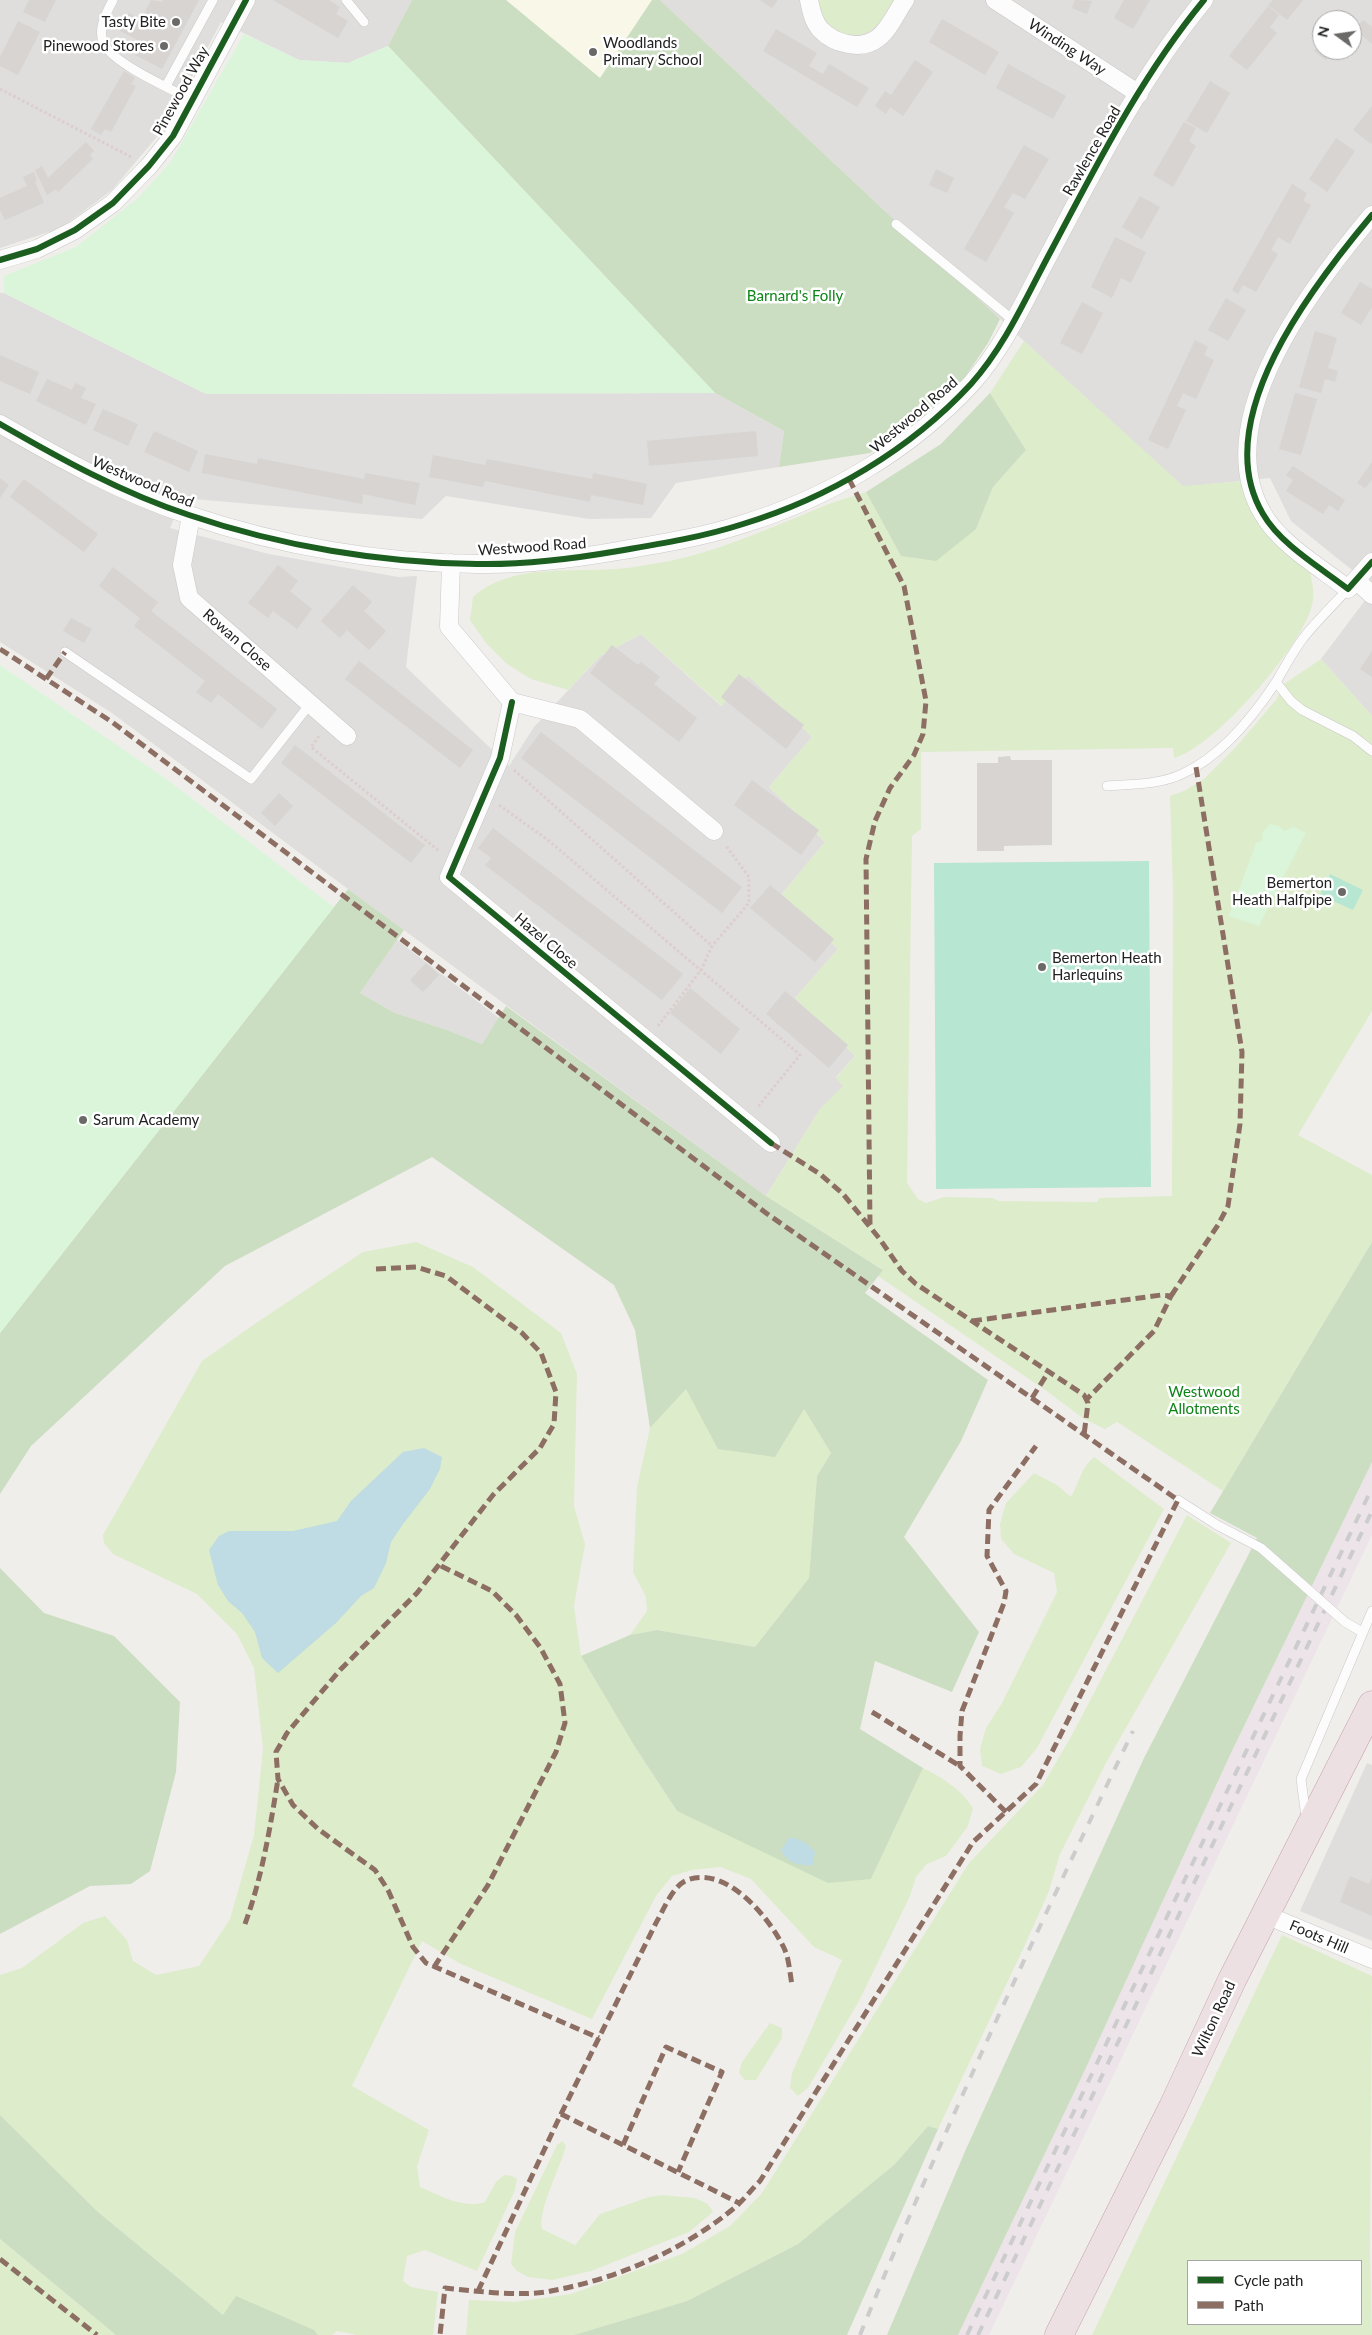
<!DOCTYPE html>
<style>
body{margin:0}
#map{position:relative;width:1372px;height:2335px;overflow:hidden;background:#f0eeeb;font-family:Lato,sans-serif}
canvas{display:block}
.legend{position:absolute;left:1187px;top:2260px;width:175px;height:65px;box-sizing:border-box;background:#fff;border:1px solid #a7a7a7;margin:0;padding:6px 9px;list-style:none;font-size:15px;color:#222}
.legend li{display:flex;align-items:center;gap:10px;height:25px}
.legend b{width:25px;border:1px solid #a7a7a7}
.north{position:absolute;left:1312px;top:10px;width:50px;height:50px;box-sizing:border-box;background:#fff;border:1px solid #a7a7a7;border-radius:50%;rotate:284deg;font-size:14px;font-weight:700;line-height:20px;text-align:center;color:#222}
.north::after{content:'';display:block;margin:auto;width:18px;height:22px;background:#6a6968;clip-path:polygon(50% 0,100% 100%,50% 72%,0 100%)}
</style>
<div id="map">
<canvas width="1372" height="2335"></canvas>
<ul class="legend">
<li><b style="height:6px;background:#1b5e20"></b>Cycle path</li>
<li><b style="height:6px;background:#8d6e63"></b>Path</li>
</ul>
<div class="north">N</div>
</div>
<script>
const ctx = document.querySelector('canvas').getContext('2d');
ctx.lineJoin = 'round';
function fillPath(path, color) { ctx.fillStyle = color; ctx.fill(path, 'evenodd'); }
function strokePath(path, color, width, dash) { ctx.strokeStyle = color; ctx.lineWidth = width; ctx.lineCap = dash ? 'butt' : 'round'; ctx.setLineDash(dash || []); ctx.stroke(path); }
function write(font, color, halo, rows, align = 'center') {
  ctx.font = font + ' Lato,sans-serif'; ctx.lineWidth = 5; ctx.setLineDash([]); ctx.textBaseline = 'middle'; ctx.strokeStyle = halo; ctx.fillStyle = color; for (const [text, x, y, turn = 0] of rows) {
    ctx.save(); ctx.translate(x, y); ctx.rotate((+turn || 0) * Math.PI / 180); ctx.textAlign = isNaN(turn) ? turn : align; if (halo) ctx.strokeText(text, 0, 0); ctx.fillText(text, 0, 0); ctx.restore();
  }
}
fillPath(new Path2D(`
 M0,0H412L388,46L348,63L299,60L221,22L166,126L112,190L61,228L0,248Z
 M660,0H1372V586L1291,521L1270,478L1183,487L1000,319ZM1322,20H1352V50H1322Z
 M0,293H4L206,394L715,393L784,431L779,467L676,483L651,518L589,519L446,496L422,519L183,498L170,528L269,554L398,577L417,576L406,667L509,766L534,727L600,656L641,634L721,706L748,675L812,737L769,787L825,842L782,894L838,949L795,998L855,1056L836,1077L844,1086L820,1109L766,1196L348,889L112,713L0,642Z
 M1372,591V716L1321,659Z
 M397,940L499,1018L482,1044L447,1030L395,1013L360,993Z
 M1367,1763L1372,1765V1941L1300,1911Z`), '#dfdedc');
fillPath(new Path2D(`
 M1372,1462V1535L989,2335H958L1083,2074L1231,1753Z`), '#ede4e9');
fillPath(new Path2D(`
 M506,0H652L600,79Z`), '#f8f7e8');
fillPath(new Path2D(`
 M819,0H894C888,9 881,22 873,29C851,45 819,27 819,0Z
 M1024,341L1183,486L1244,481L1309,569C1312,579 1314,589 1313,600C1308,641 1214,748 1174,758L1173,748L921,752V829L912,836L907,1183L918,1199L926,1203L944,1197L992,1198L999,1201L1097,1202L1099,1198L1172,1196L1173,891L1170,796L1184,791L1204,779L1235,748L1276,700L1284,684L1321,659L1372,716V1011L1298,1135L1372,1175V1242L1223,1491L1117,1422L1105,1429L1084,1419L1048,1392L878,1276L882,1269L766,1196L820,1109L843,1086L836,1078L855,1056L795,998L838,949L782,894L825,842L769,787L812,737L748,676L722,706L641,634L600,656L568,690L531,679L507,664L486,643L470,620L473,597C513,560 583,575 634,567C650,564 667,562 683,558C727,547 770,528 812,511C829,503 848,498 866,492L901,556L976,529L993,487L1026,450L990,393Z
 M416,1242L473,1267L561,1333L577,1374L574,1506L585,1544L574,1606L581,1656L635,1747L677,1811L871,1879L923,1768C944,1779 960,1788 973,1808L968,1826L946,1856L927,1864L916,1877L910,1896L859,2001L808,2088L798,2096L790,2088L792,2073L842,1960L814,1947L751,1879L721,1867L692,1870L672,1876L656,1896L592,2019L461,1964L422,1941L352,2086L429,2130L417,2166L420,2187C441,2196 463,2209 485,2202L496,2182L504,2175L512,2176L517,2179L515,2190L477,2271L425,2250L407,2256L403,2281L411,2287L438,2292L433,2335H357L337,2331L332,2335H318L314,2330L223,2315L98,2212L0,2115V1975L22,1968L83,1923L105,1916L127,1940L133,1961L156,1975L199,1966L230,1919L254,1835L263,1749L254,1668L237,1634L197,1594L113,1554L104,1543L103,1535L202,1361L256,1323L363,1252Z
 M686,1388L718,1448L804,1409L831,1453L817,1476L809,1578L755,1647L657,1630L630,1635L647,1611L646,1597L633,1572L637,1487L650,1428Z
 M1094,1457L1164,1509L1037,1748L1021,1767L1001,1774L982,1766L980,1749L986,1728L1002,1703L1057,1592L1054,1573L1014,1554L1001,1539L1000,1524L1006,1503L1034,1473L1057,1485L1071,1497C1080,1482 1080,1469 1094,1457Z
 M1187,1515L1231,1543L1106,1763L1060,1854L1049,1891L1025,1945L938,2129L928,2126L895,2164L798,2244L687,2301L574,2335H466L469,2300L515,2302L571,2294L682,2254L730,2226L762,2193L969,1863L1043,1785L1073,1733Z
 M1282,1935L1372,1976L1370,2249L1372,2335H1092ZM1188,2261H1361V2324H1188Z
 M770,2023L782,2028V2038L756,2080H745L739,2073L742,2062Z
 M562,2141L566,2146C561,2166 537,2212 542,2229L575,2245L600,2214L649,2197L662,2195L695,2198L708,2204L713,2212L689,2232L591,2271L552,2280L528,2277L517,2271L511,2264L515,2232L557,2145Z
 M0,2239L116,2335H0Z`), '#ddeccb');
fillPath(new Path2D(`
 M412,0H506L600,78L652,0H660L1000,319L988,343L965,377L905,432L870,453L779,467L784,431L715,393L388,46Z
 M990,393L1026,450L993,487L976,529L936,561L901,556L866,492L941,444Z
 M348,889L404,930L360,993L395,1013L447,1030L482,1044L506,1006L766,1196L883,1270L865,1293L988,1380L961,1441L904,1537L979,1632L952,1692L875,1661L860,1729L923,1768L871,1879L828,1883L677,1811L635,1747L581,1656L630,1635L657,1630L755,1647L809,1578L817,1476L831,1453L804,1409L775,1457L718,1449L686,1389L650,1428L635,1330L614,1285L432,1157L225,1266L31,1446L0,1494V1333Z
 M1372,1242V1462L1231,1753L1083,2074L958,2335H887L966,2149L1144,1758L1257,1538L1210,1513Z
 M0,1568L44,1613L114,1636L180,1702L176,1772L150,1871L131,1884L90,1886L0,1934Z
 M0,2115L98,2212L223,2315L236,2296L314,2330L318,2335H116L0,2239Z
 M928,2126L938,2129L847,2335H574L687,2301L798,2244L895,2164Z`), '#cbdec1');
fillPath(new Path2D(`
 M244,34L299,60L348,63L388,46L715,393L206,394L4,293V276L76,247L137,199L170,163Z
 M0,665L165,778L334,907L0,1333Z
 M1270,824L1279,826L1284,831L1294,827L1306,833L1259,926L1229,916L1256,843L1263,840L1262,833Z`), '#daf5da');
fillPath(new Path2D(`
 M1149,861L1151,1187L936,1189L934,863Z
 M1330,874L1363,890L1353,910L1320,895Z`), '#b7e6d2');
fillPath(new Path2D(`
 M424,1448L442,1457L440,1469L430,1489L403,1524L391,1542L386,1563L374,1588L361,1596L336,1623L278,1673L262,1658L255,1632L242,1613L228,1601L218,1585L209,1550L219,1536L229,1531H293L337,1521L351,1501L403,1452Z
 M789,1838C799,1837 809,1844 815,1852L813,1865C801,1866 786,1863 781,1850Z`), '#bfdbe3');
fillPath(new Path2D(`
 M29,0H56L45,22L23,12Z
 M151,0L162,2L163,0H199L162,69L135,55L141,42L120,31L129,13L141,20Z
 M273,0H329L340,7L336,14L348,21L338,38Z
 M760,0H778L772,8Z
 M1075,0L1092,1L1087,14L1072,8Z
 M1124,0H1150L1133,29L1114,18Z
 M1273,0H1303L1287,20L1268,5Z
 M1268,6L1279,15L1270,27L1277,33L1247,70L1229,56Z
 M942,19L999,52L985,75L929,42Z
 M1363,20L1372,27V44L1355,30Z
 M18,21L40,32L18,75L0,66V57Z
 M776,29L817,53L809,66L823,74L829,64L869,88L857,107L763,51Z
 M1322,40V50H1334L1326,60L1314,51Z
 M915,60L933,72L903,116L890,107L886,114L875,106L885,91L891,95Z
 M1008,64L1066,96L1053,119L996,88Z
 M124,71L135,78L131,84L136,86L111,132L105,129L101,135L91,129Z
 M1210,81L1230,93L1207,133L1186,121Z
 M1372,106V143L1371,144L1353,130Z
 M1184,122L1196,128L1189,141L1196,146L1173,187L1153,175Z
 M1336,138L1355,151L1327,192L1309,179Z
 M86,142L94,151L90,155L93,159L58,192L56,189L47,195L35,170L42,166L48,178Z
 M1024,145L1049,159L1025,199L1013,193L1004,207L1014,213L986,262L964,249Z
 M936,169L954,178L947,193L929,185Z
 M34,172L37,180L35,182L44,203L5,220L0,210V198L27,186L23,177Z
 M1292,184L1307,193L1303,201L1311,205L1290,244L1278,237L1271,250L1278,254L1256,292L1243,285L1238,294L1232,290Z
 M1140,196L1160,207L1142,239L1122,227Z
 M1115,237L1146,252L1131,283L1121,278L1112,298L1091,287Z
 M1360,282L1372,289V307L1361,325L1341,313Z
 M1226,298L1246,310L1228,341L1208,330Z
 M1082,302L1103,313L1082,354L1060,343Z
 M1315,331L1337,338L1328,368L1338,371L1335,382L1325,379L1321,393L1299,387Z
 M1195,340L1208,347L1204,355L1214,360L1196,399L1183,393L1177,406L1186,410L1168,449L1148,440Z
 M0,355L39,372L30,394L0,381Z
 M47,379L72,390L75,383L86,388L81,398L96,404L86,425L36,401Z
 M1295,393L1317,399L1301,455L1279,449Z
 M103,409L138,424L128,446L93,430Z
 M154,431L198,451L189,472L144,452Z
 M756,431L758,456L649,466L647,441Z
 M205,454L257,464L258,458L364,479L365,473L420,483L415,505L363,494L362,504L202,473Z
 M433,455L485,465L487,459L592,479L593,473L647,484L643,505L591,495L590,502L485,481L483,487L429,477Z
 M1372,462V480L1365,488L1357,483Z
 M1293,466L1345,500L1338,511L1329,505L1323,514L1286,491L1293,480L1286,475Z
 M0,478L9,485L0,498Z
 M24,479L98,534L84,552L10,497Z
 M278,565L298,581L290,591L312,609L297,629L273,611L268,618L248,603Z
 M113,567L158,602L151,611L277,709L262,729L218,694L211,703L196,692L205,681L134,626L140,618L99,586Z
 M353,585L372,602L364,611L386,631L369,650L347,630L340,638L321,621Z
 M71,618L92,629L84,643L63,631Z
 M612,645L638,665L641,662L660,677L654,684L697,718L679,742L590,673Z
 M1372,651V677L1360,669Z
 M359,661L473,750L460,768L345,679Z
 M739,674L804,725L786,749L721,697Z
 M541,732L742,887L722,913L521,758Z
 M295,745L425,845L411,863L281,763Z
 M1010,756L1011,760H1052V845L1004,846V851H977V763H998V757Z
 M752,780L819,830L801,855L734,805Z
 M279,793L293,806L275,826L261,813Z
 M493,828L683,974L662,1000L485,865L491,858L478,848Z
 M770,885L834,939L815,962L750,908Z
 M426,963L439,975L423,992L410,980Z
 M690,988L740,1029L721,1054L670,1013Z
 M785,991L848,1045L829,1068L766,1014Z
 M1350,1876L1369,1884L1372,1878V1916L1340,1902Z`), '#d7d4d2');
const lane = new Path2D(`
 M113,0C106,13 97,30 104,44C114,64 171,89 192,100
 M346,0L364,22
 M166,86L213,0
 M896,224L1014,321
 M65,652L251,779L310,704
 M1276,682L1291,701L1302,710L1353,736L1372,751
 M1107,786C1131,784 1159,785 1182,774C1220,757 1253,717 1276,682C1285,667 1293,651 1304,637C1318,620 1333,605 1348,589
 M1178,1500L1217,1525
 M1345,1622L1362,1632
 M1306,1817L1301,1779L1372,1611`);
const street = new Path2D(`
 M809,0C811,10 813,21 820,29C834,44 861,51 878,38C889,30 897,11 905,0
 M995,0L1139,94
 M1372,215C1314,284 1207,420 1263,514C1280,544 1321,568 1348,589L1372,562
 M0,260L37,249L75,230L113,203L149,166L173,136L246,0
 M0,424C61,459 122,493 189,515C280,546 381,563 477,564C524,565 572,559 618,551C660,544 703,537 743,524C828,498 910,450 971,384C1006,345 1027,295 1052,249C1097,164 1142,75 1204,0
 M191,516L182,565L189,598L347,736
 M451,563L449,627L512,702L580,719L714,831
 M1356,580L1372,595
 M512,702L500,758L449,877L771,1143
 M1266,1915L1372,1959`);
const highway = new Path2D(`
 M1059,2335L1173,2107L1232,1980L1372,1705`);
strokePath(lane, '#c9c8c7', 10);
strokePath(street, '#c9c8c7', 19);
strokePath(highway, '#c5a2ac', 29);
strokePath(new Path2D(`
 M0,89L133,158
 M319,736L311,747L439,851
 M514,770L712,946
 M499,805L548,840L800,1055L757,1108
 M658,1026L701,970L712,946L749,903V877L726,846`), '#dccecd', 3, [2.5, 2.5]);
strokePath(lane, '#fdfcfc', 9);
strokePath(street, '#fdfcfc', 18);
strokePath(highway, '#ece0e2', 28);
strokePath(new Path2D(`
 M860,2335C943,2130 1037,1930 1133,1731
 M967,2335L1372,1488
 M978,2335L1372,1511`), '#ccc', 4, [10, 10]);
const laneBridge = new Path2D(`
 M1217,1525L1261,1548L1345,1622`);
strokePath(laneBridge, '#c9c8c7', 10, []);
strokePath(laneBridge, '#fdfcfc', 9);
strokePath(new Path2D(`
 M849,479L904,586L926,701L923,734L914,755L890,788L875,821L866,859L870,1226
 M0,649L112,722L766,1213L1178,1500L1036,1784L973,1842L760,2181C751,2190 743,2201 733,2209C682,2251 616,2279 551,2291C521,2297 476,2291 445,2288L440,2335
 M46,679L65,652
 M771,1143L820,1174L843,1194L879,1238L902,1271L916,1284L1084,1395L1088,1403L1084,1435
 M376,1269L416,1267L446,1276L522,1333L541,1353L556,1392L554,1424L540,1448L493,1495L417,1593L340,1670L287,1733L276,1752L278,1779L293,1805L318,1829L375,1870L388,1890L413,1947L426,1963L599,2038
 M1171,1296L1218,1225L1228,1206L1240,1124L1242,1052L1196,767
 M972,1321L1161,1295L1171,1296L1154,1331L1087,1399
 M1032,1398L1049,1371
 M872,1712L960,1766
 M1006,1812L960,1766V1736L962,1711L1004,1603L1006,1591L987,1556L989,1510L1036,1446
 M245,1924C262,1877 270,1829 278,1779
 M434,1967L488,1885L556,1752L565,1723L560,1684L540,1647L516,1615L492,1591L439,1565
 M561,2114L657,1921C664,1909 672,1888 685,1881C725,1863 769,1917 784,1948C789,1958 790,1974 792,1985
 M623,2145L666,2047L722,2072L678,2172
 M0,2259L97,2335
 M478,2291L561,2114L739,2203`), '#8d6e63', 5, [10, 5]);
strokePath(new Path2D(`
 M1372,215C1314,284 1207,420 1263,514C1280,544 1321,568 1348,589L1372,562
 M0,260L37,249L75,230L113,203L149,166L173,136L246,0
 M0,424C61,459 122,493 189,515C280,546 381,563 477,564C524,565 572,559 618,551C660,544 703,537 743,524C828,498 910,450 971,384C1006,345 1027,295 1052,249C1097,164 1142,75 1204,0
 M512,702L500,758L449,877L771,1143`), '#1b5e20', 6);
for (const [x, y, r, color] of [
 [176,22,5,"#6a6968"],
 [164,46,5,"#6a6968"],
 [593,52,5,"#6a6968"],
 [1342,892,5,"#6a6968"],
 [1042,967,5,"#6a6968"],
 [83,1120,5,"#6a6968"]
]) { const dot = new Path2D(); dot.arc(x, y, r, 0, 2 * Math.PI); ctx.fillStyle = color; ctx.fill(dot); strokePath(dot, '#fff', 2); }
write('15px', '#222', '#fff', [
 ["Tasty Bite",166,22],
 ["Woodlands",603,43,"left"],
 ["Primary School",603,60,"left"],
 ["Pinewood Stores",154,46],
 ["Bemerton",1332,883],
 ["Heath Halfpipe",1332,900],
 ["Bemerton Heath",1052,958,"left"],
 ["Harlequins",1052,975,"left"],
 ["Sarum Academy",93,1120,"left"]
], 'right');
write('15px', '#222', '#fff', [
 ["Winding Way",1067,47,33],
 ["Pinewood Way",181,91,-61],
 ["Rawlence Road",1092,151,-60],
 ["Westwood Road",914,415,-40],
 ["Westwood Road",143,482,23],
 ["Westwood Road",532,547,-4],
 ["Rowan Close",237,640,41],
 ["Hazel Close",546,941,40],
 ["Foots Hill",1319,1937,23],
 ["Wilton Road",1214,2019,-65]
]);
write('15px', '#0c8416', '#fff', [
 ["Barnard's Folly",795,296],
 ["Westwood",1204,1392],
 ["Allotments",1204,1409]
]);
</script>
